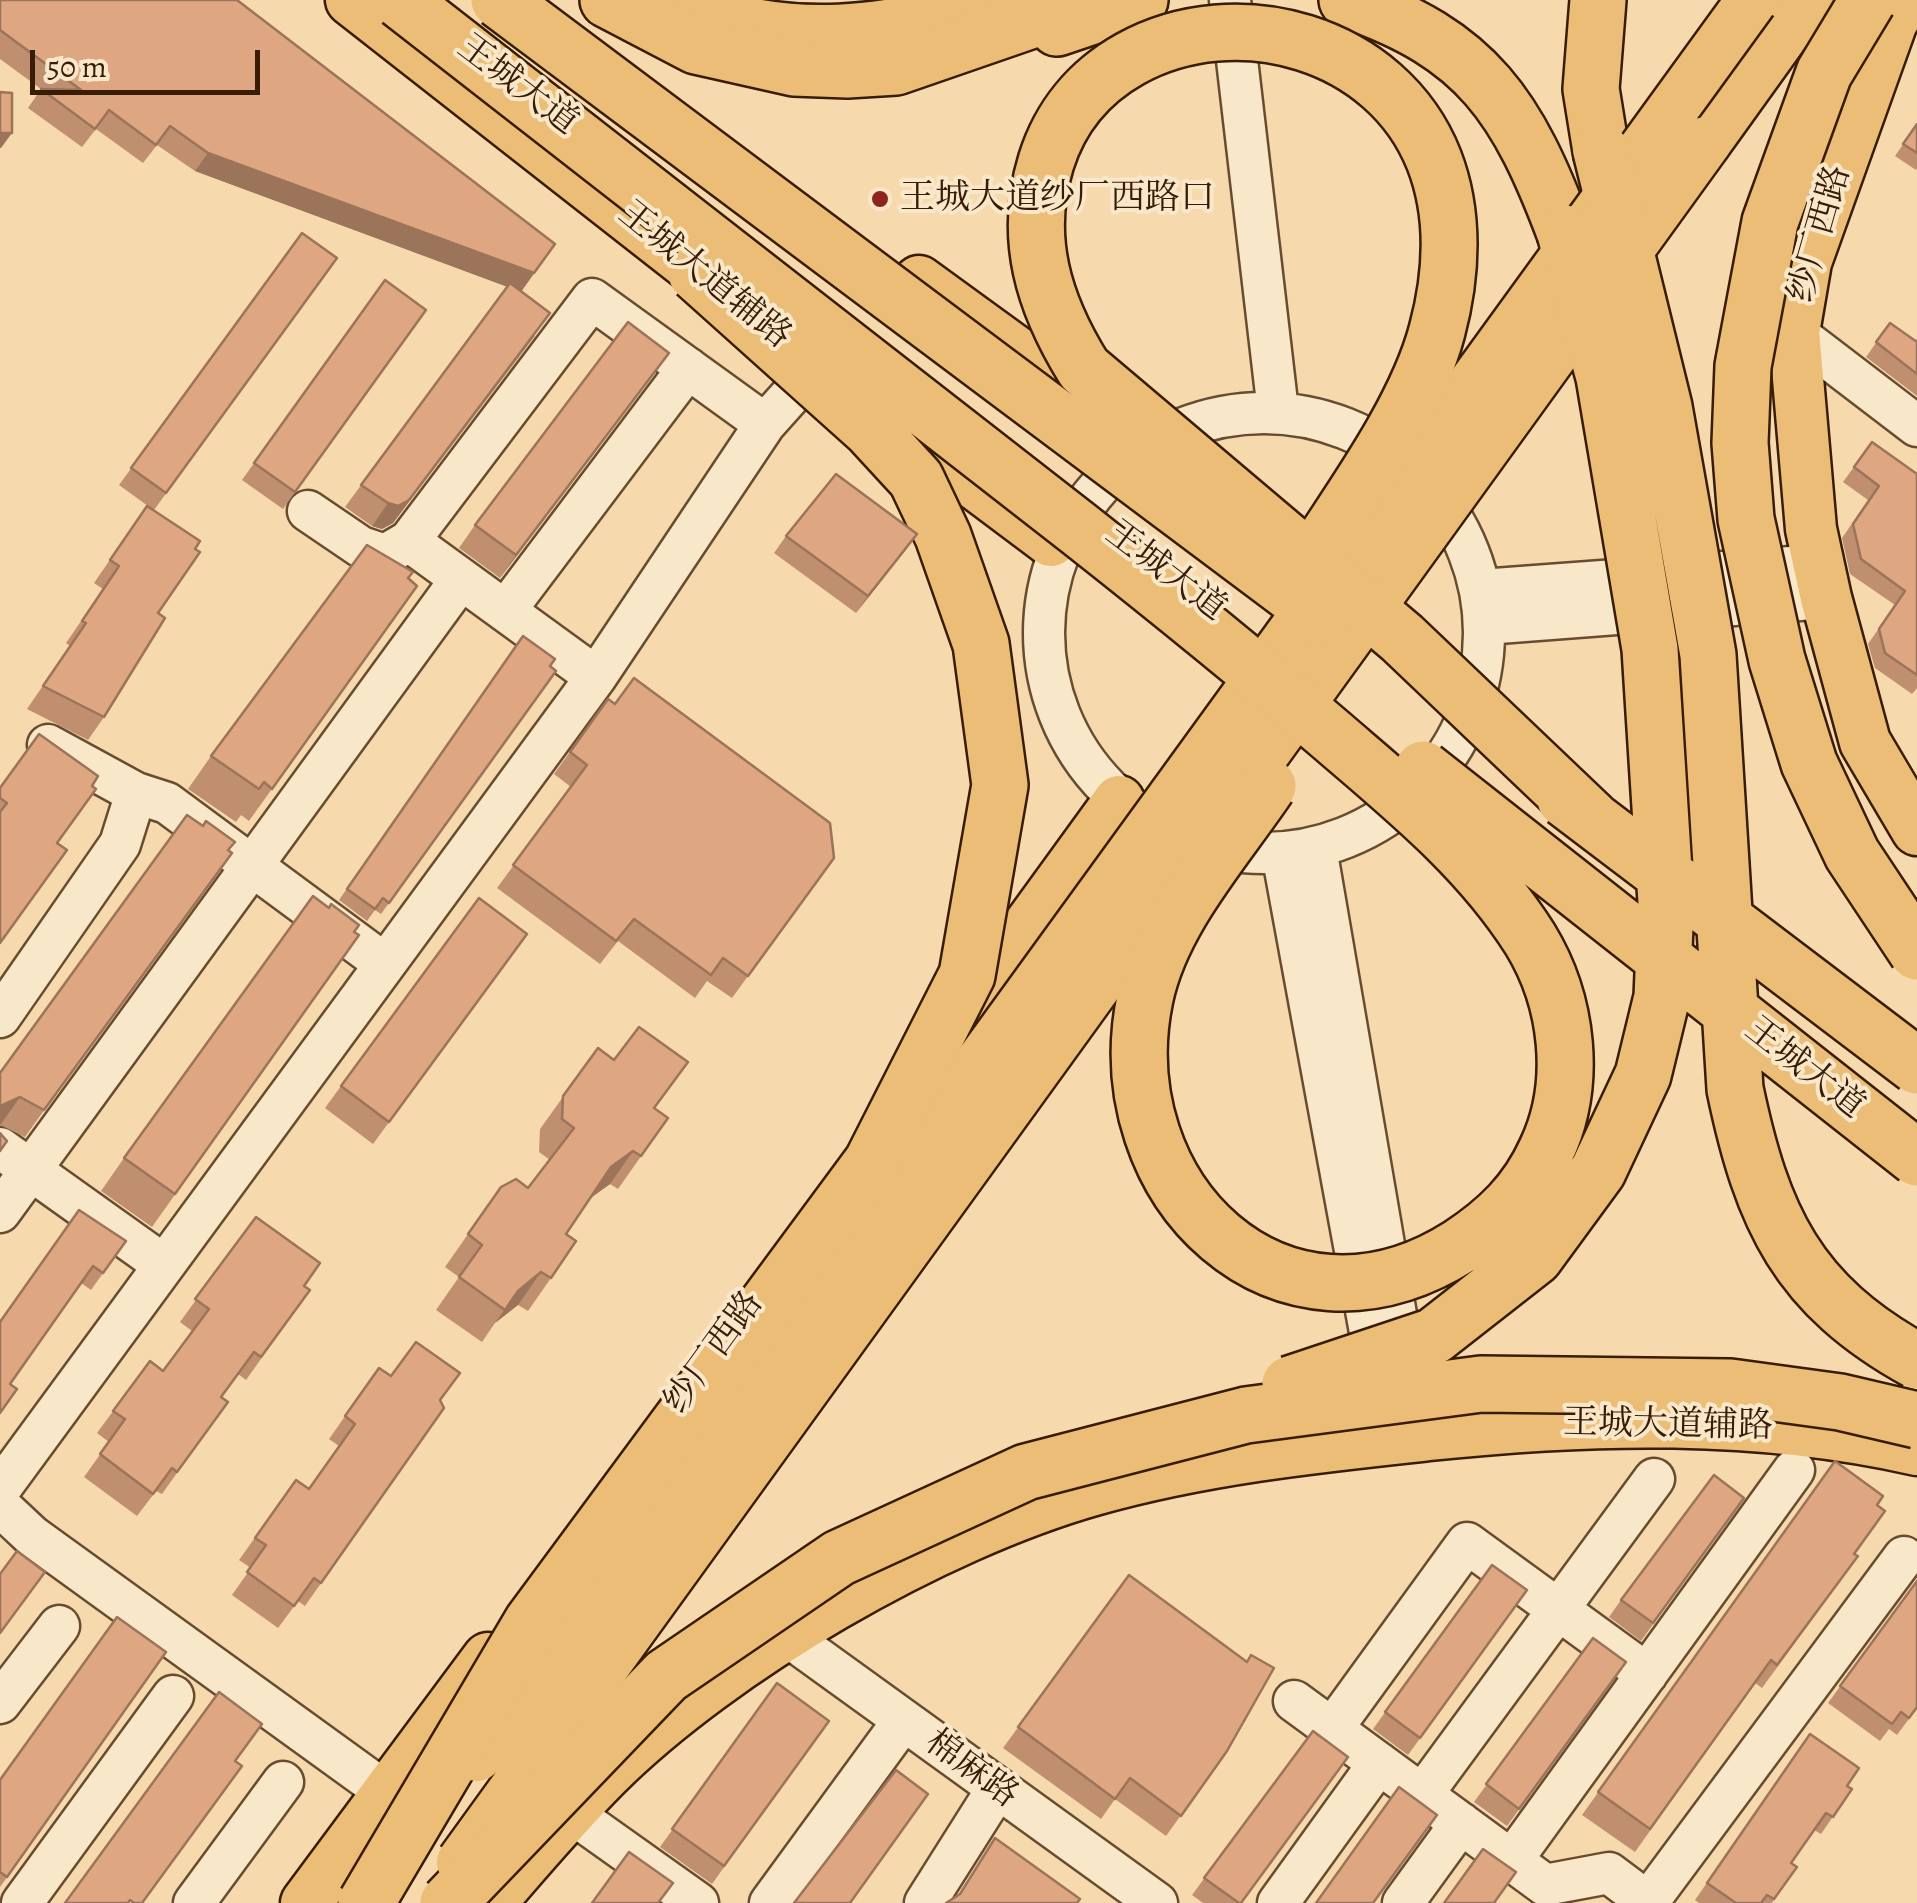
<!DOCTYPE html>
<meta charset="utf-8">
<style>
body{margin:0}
#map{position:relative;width:1917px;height:1903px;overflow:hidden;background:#f6daae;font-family:Alegreya,serif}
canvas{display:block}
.scale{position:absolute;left:30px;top:50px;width:230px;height:45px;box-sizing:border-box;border:5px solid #381c05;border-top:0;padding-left:12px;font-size:30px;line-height:35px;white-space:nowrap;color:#381c05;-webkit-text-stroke:8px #f9e7ca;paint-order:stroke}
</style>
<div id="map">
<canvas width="1917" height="1903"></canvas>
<div class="scale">50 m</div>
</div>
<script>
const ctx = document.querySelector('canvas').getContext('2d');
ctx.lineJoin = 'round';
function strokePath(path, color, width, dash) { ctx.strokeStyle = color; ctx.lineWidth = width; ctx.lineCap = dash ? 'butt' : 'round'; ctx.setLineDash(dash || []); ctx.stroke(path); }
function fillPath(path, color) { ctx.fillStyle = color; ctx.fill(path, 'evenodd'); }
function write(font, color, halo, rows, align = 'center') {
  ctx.font = font + ' Alegreya,"Noto Serif SC",serif'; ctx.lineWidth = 8; ctx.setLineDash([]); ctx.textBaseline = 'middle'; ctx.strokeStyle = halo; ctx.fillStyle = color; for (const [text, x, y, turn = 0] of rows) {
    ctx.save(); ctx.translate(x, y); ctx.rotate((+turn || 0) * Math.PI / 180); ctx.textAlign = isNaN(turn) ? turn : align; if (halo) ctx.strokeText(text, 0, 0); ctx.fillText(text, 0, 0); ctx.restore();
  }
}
const minor = new Path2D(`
 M1230,0L1278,411
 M1794,332L1917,426
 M1044 633a220 220 0 1 1 440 0a220 220 0 1 1-440 0Z
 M308,511L361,547L385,555L409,541L596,677
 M409,541L592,299L765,424
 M1481,590L1818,565
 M505,611L688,368
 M1485,624L1826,598
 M48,745L136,793L167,803L385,964
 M1316,848L1406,1373
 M1282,853L1379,1381
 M0,1017L120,844L136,793
 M0,1148L164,1265
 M0,1212L461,579
 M0,1489L596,677L765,424L817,366
 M0,1506L32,1536L386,1792
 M786,1635L1157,1903
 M1294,1701L1545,1885L1609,1873L1649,1903
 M0,1703L59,1626
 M1332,1729L1467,1543L1647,1674
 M1422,1795L1654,1479
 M570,1812L698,1903
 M1512,1860L1794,1470
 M1648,1902L1904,1557
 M22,1903L173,1696
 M194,1903L283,1782
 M770,1903L903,1721
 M925,1903L997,1789
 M1278,1903L1379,1763
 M1403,1903L1461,1823`);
const major = new Path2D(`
 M351,0L729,296
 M681,0C782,49 895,30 999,0
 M1906,0L1892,22L1806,262L1794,332L1811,529L1826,598L1865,742L1917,830
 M1706,142L1808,0
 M919,281L1117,425
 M863,400L1051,541
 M955,1027L1119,801
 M306,1903L488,1658
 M490,1903C528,1859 565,1815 606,1774C724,1657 935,1535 1094,1490C1203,1459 1318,1447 1430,1435C1592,1418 1756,1414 1917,1450`);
const highway = new Path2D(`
 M608,0L696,46L794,68L847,70L896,67L1090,0
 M1347,0C1478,44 1518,108 1565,233
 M1598,0L1591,89L1601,151
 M1057,28L1140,0`);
strokePath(minor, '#684c2f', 45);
strokePath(major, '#381c05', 55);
strokePath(highway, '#381c05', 60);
strokePath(minor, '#f9e7ca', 40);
strokePath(major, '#ebbd77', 50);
strokePath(highway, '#ebbd77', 55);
const majorBridge = new Path2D(`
 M477,1756L1752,0
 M462,1862L1706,142`);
const highwayBridge = new Path2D(`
 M400,0C626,176 852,352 1079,529C1164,596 1248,664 1331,735C1404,798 1478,857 1530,939C1568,1001 1578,1084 1546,1151C1527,1193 1498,1221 1460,1246C1281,1360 1105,1191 1145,998C1161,920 1224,851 1268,786
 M499,0L1320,615
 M1868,0L1824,73L1770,222L1743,366L1740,443L1746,519L1777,660L1809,763L1852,854L1917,952
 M1601,151L1664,407L1708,655L1735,1089C1762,1218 1797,1295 1917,1361
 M1314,556C1357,490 1417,407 1437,331C1452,275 1455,214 1434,160C1387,41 1236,0 1130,59C1089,82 1060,117 1046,162C1023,237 1043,303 1084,369L1402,638L1592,819
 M1423,769L1917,1158
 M1565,799L1917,1066
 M1290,1384L1434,1336L1535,1257L1598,1171L1643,1075L1662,997L1666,902L1650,649L1604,377L1565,233
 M366,1903L532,1622L872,1162L967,975L1000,785L981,644L943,536L916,479L870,429L696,273
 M448,1903L666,1676L839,1558L1026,1472L1246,1415L1481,1384L1730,1387L1840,1402L1917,1420`);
strokePath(majorBridge, '#381c05', 55, []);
strokePath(highwayBridge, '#381c05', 60, []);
strokePath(majorBridge, '#ebbd77', 50);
strokePath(highwayBridge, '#ebbd77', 55);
fillPath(new Path2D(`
 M0,0L521,291L535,336L393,523L382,529L372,526L345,507L507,286L195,171L157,145L143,163L96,129L82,147L28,108L41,89L0,59Z
 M1917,124V168L1916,170L1895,156Z
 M302,233L337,258L154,510L158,613L104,717L88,740L27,709L70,646L66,643L103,589L94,583L147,506H148L119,485Z
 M385,280L426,310L283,509L242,480Z
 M1890,323L1916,341L1917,338V396L1866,357Z
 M669,353L500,578L459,548L475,525Z
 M1872,442L1917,474V688L1912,694L1875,668L1868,644L1895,605L1850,574L1842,538L1868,500L1843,482Z
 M917,534L856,613L774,553L786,536Z
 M408,579L417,586L249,821L241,815L236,822L188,789L211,756Z
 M523,636L550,666L556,671L381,914L375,910L367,921L339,900Z
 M608,699L834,858L732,998L707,981L695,998L618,941L600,964L497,888L571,787L554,774Z
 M0,788L57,843L0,944Z
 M203,826L235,842L25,1137L0,1125V1073Z
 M354,932L359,935L152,1227L101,1191L124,1158Z
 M527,934L373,1144L325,1108L341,1086Z
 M598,1048L655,1109L668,1118L618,1189L610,1184L590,1198L566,1234L551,1278L528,1311L518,1305L495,1323L482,1342L436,1310L459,1277L445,1267L501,1187L528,1188L550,1160L539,1152L540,1129Z
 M256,1217L304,1286L310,1290L246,1380L238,1374L222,1397L212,1424L162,1494L156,1491L137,1516L84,1477L109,1442L97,1433L150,1361L163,1371L192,1331L180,1322Z
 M126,1241L91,1290L81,1283L10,1384L0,1413V1322Z
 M379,1368L391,1376L441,1401L444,1408L305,1606L298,1601L278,1628L232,1595L251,1568L239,1560L296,1480L309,1489L339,1446L329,1439Z
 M1835,1461L1877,1505L1855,1554L1842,1579L1762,1688L1755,1683L1635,1852L1582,1815Z
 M1744,1498L1641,1641L1609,1617L1621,1600Z
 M1492,1565L1527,1590L1408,1755L1373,1729Z
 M1129,1575L1227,1751L1166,1836L1115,1799L1101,1819L1003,1748Z
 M1917,1581V1708L1897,1735L1889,1729L1880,1741L1828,1703Z
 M1593,1638L1626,1662L1507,1826L1474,1802Z
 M166,1652L0,1887V1780Z
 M777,1683L829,1721L712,1884L660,1847Z
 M1313,1731L1242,1903H1203L1192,1895Z
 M1810,1734L1847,1786L1852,1789L1821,1834L1814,1830L1791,1863L1797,1867L1772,1903H1699L1695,1900Z`), '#bf8f6f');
fillPath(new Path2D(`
 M0,133H12L1,148H0Z
 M208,153L555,244L521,292L195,171Z
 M550,313L393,523L382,529L372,526L388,503Z
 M669,353L653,375L500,578L516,555Z
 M917,534L905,551L856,613L868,596Z
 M20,1097L1,1124L0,1125V1106Z
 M633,1151L610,1184L588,1200L611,1167Z
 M541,1272L518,1305L495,1323L518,1291Z`), '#9b745a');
const building = new Path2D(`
 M0,0H237L555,244L534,273L208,153L170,126L156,145L109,110L95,129L41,89L81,90L0,30Z
 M0,92L12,93V133H0Z
 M1917,124V153L1903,144Z
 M302,233L337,258L166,493L131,468Z
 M385,280L426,310L295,492L254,463Z
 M510,283L550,313L409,500L398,506L388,503L361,485Z
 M628,322L669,353L516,555L475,525Z
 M1890,323L1917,342V374L1876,342Z
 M1872,442L1917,474V675L1885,653L1879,629L1905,591L1861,559L1853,524L1879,486L1854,467Z
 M836,474L917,534L868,596L786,536Z
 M147,506L200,541L195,549L200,552L158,613L165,618L104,717L43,686L86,623L82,621L119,566L110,560Z
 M367,545L413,572L408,578L417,586L272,789L264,782L259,789L211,756Z
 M523,636L555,659L550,666L556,671L389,903L383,898L375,909L347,889Z
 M634,678L830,823L834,858L748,976L723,958L711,975L634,919L616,941L513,865L587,765L570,752L608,699L615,704Z
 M39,734L98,776L92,786L96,789L57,843L67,850L0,943V812L7,803L0,798V788Z
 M187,815L203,826L206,821L235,842L228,850L232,853L44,1110L20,1097L0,1106V1108V1073Z
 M313,896L329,908L331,904L359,925L354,932L359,935L175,1194L124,1158Z
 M479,898L527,934L389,1122L341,1086Z
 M639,1027L688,1062L654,1108L668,1118L641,1156L633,1151L611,1167L566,1234L576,1241L551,1278L541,1272L518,1291L505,1310L459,1277L482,1245L468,1234L501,1187L516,1179L528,1188L574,1128L562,1119L563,1096L598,1048L614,1060Z
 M0,1133L7,1141L0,1151Z
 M79,1210L126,1241L103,1273L93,1266L10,1384L17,1389L0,1413V1322Z
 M256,1217L320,1263L304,1286L310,1290L261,1357L254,1352L221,1397L228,1402L177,1472L172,1468L153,1494L100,1454L125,1419L113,1411L150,1361L163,1371L209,1309L195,1299Z
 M416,1342L460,1373L440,1400L444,1408L321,1583L314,1578L294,1606L247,1572L266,1545L255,1538L296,1480L309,1489L355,1424L345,1416L379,1368L391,1376Z
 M1835,1461L1883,1496L1877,1505L1885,1511L1854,1554L1858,1556L1777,1665L1771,1660L1650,1829L1598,1792Z
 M1714,1475L1744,1498L1653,1623L1621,1600Z
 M17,1551L45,1572L0,1633V1574Z
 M1492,1565L1527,1590L1420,1738L1385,1712Z
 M1129,1575L1247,1662L1251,1655L1274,1668L1227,1751L1181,1816L1130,1778L1115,1799L1018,1727Z
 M1917,1581V1707L1909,1718L1901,1712L1892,1724L1840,1686Z
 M117,1617L166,1652L7,1877L0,1872V1780Z
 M1593,1638L1626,1662L1519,1809L1486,1784Z
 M777,1683L829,1721L724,1866L672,1829Z
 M219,1692L262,1724L235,1761L242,1766L142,1903H134L130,1900L128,1903H65Z
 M1313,1731L1348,1757L1241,1903H1239L1204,1878Z
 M1810,1734L1859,1768L1847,1786L1852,1789L1833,1817L1826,1813L1791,1863L1797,1867L1774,1899L1767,1895L1761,1903H1736L1707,1883Z
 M896,1770L928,1794L850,1903H794Z
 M1399,1787L1437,1815L1373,1903H1316Z
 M995,1838L1080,1899L1077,1903H946L960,1894Z
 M1483,1849L1516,1872L1494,1903H1444Z
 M629,1852L673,1883L658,1903H592Z`);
fillPath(building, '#dea681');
strokePath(building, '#9b745a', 2.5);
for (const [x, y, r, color] of [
 [880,199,10,"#8f2418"]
]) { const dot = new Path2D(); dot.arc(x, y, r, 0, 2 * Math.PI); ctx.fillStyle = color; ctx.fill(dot); strokePath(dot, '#f9e7ca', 4); }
write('35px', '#381c05', '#f9e7ca', [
 ["王城大道",517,86,37],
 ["纱厂西路",1821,234,-74],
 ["王城大道辅路",704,276,39],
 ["王城大道",1165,572,37],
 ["王城大道",1804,1069,38],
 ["纱厂西路",715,1353,-54],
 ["王城大道辅路",1668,1426,1],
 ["棉麻路",971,1770,36]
]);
write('35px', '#381c05', '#f9e7ca', [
 ["王城大道纱厂西路口",900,199]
], 'left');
</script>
